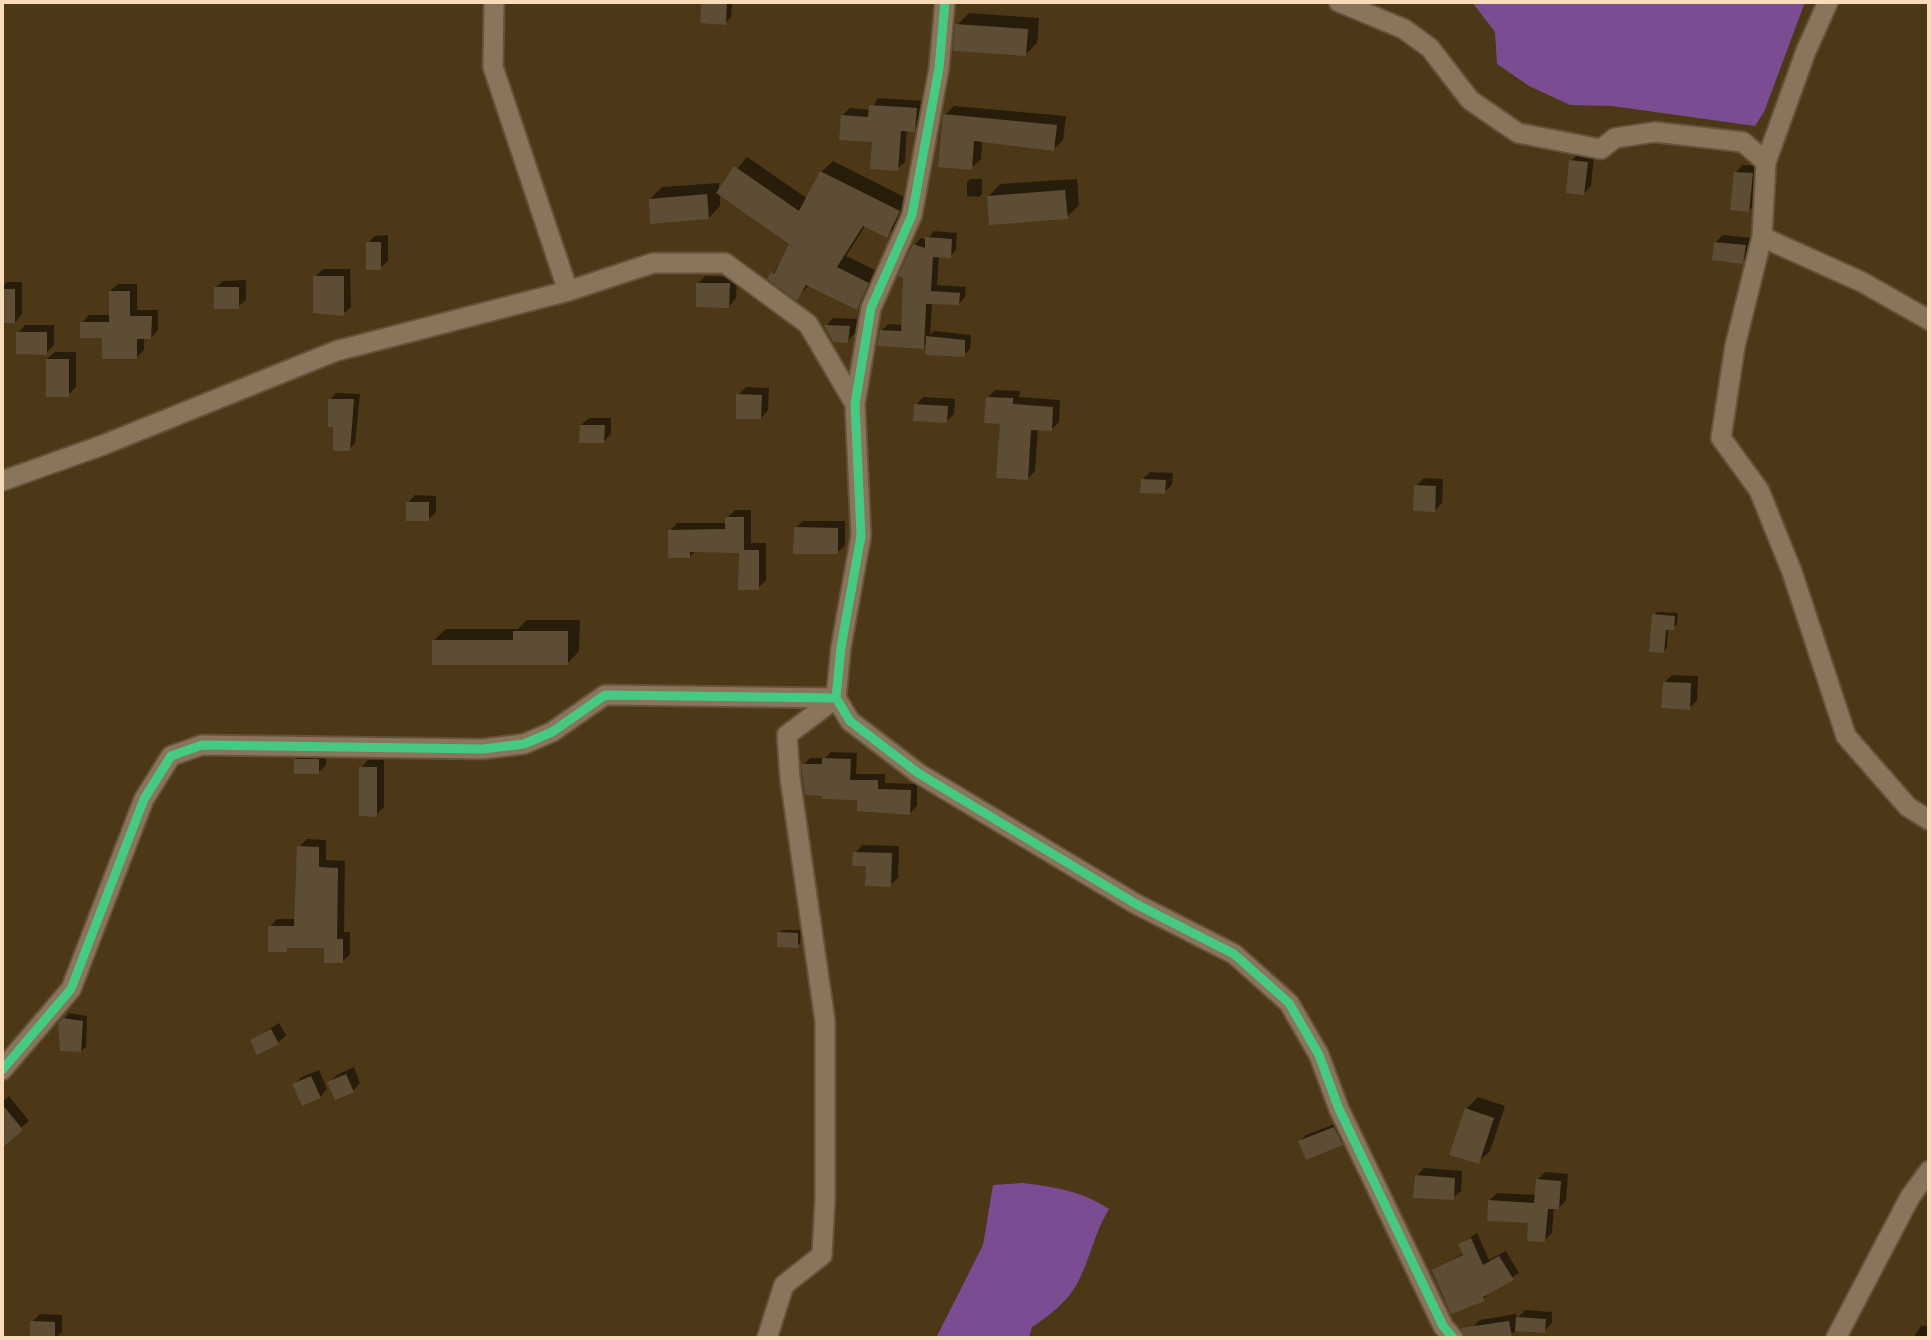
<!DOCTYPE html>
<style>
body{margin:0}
#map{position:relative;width:1931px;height:1340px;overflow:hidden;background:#4c3716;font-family:"Noto Serif",serif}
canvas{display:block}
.frame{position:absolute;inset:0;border:4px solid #f8dcba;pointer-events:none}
</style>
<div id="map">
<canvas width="1931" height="1340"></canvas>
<div class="frame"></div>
</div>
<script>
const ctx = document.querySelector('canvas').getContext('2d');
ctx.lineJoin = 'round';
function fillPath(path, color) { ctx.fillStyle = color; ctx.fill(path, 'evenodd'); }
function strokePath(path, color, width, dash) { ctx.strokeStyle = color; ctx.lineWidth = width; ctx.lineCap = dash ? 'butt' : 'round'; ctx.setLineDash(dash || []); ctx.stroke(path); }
fillPath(new Path2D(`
 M1472,2H1805L1764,112L1755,126L1612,106L1570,105L1529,86L1497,64L1495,32Z
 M1023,1183C1055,1187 1082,1191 1109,1209C1094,1234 1091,1256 1079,1280C1070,1300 1049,1316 1032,1327L1029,1338H936L983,1245L993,1185Z`), '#7b4c91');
fillPath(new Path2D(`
 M701,2H732L731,17L725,23L700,21Z
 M969,13L1039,18L1037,43L1025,55L957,25Z
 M878,98L924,101L922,123L914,130H907L905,162L897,169L874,141L842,116L850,108L871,110Z
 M954,106L1066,116L1063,140L1054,149L982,140L981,159L971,168L945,115Z
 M1579,153L1594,155L1591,186L1584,193L1571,161Z
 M747,157L808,199L821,172L833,161L910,200L898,225L886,236L865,226L846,256L879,272L868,297L857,308L809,285L797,298L773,274L791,243L720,194V206L709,218L650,199L662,187L719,183V191Z
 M1743,165L1760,166L1756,203L1749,210L1736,172Z
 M970,179H982V194L979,197L967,196V182Z
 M1077,179L1079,205L1067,217L989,196L1000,184Z
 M934,231L957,233L956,250L950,256H939L937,285L966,287L965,297L959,304L932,302L930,335L934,331L971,335L970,349L964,355L927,343L923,347L881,331L888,324L903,325L914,245L921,238L927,240Z
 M388,235V261L380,268L368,243L375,236Z
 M1723,235L1752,238L1750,254L1742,262L1715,243Z
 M323,269H350L351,307L343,314L315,277Z
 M705,276L737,277L736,298L729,306L698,284Z
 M246,280V300L238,307L215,288L223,281Z
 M7,282H22V314L15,322H2V288Z
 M118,284H137V310H158V330L151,338H144V350L137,357L82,323L89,315H110V291Z
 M833,318L857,319L855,333L848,341L826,326Z
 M25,325H54V345L46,353L18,333Z
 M55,352H76V387L68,395L47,359Z
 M746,387L769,388L768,410L761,418L738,395Z
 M995,390L1020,391L1019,397L1060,400L1059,422L1051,430L1038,429L1035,471L1028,478L988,397Z
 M336,393L360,394L355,443L349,449L335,425L330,400Z
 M923,397L955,399L954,414L946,422L916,405Z
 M589,418H611V434L604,441L581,425Z
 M1150,472L1173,473L1172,485L1164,492L1143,479Z
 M1424,478L1443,479L1442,503L1434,511L1416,486Z
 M415,495L436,496V512L428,520L408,503Z
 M735,510H751V543H766V580L758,588L741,551L696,550L690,557L670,531L677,523H727V518Z
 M803,521H845V545L837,553L795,528Z
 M1657,612L1678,613L1677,625L1668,628L1667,648L1664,651L1654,615Z
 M527,620H580L579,651L568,663L434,640L446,629H518Z
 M1672,675L1698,676L1697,701L1689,708L1665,682Z
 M303,752H326V765L318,773L296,759Z
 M831,752L857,753L856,774H885V783L917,784V806L910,813L859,798L803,765L810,758H825Z
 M368,760H384V807L376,815L361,768Z
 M307,839L326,840V860L345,861L344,932H350V954L342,962L326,946H290L286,950L270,927L277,919H296L299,847Z
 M862,845L899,846L898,878L890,885L855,853Z
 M782,930H801L800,943L797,946L779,933Z
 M69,1013L87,1016L86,1047L81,1051L60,1024Z
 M279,1023L286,1035L278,1043L252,1040Z
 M354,1067L360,1083L353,1091L329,1082L337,1075Z
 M319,1070L327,1089L320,1097L294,1084L302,1077Z
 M9,1096L29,1121L2,1144V1102Z
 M1478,1097L1505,1106L1490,1151L1478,1162L1466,1109Z
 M1340,1122L1348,1137L1342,1143L1300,1141L1306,1135Z
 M1424,1168L1462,1171L1461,1191L1453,1198L1417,1176Z
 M1545,1172L1568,1174L1566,1200L1559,1208L1554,1207L1552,1233L1545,1240L1529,1222L1490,1200L1497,1193L1536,1195L1537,1180Z
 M1477,1233L1489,1260L1506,1251L1519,1273L1489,1292L1484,1299L1434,1271L1464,1253L1460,1244Z
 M1525,1310L1552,1312V1323L1544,1331L1517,1329L1511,1335L1474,1338L1473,1327L1480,1320L1516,1314L1517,1318Z
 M40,1314L62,1315V1332L55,1338H32V1322Z
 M1921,1326H1929V1338H1913Z`), '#0007');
fillPath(new Path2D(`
 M701,2H727L726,25L700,23Z
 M955,24L1028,29L1026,56L953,51Z
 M869,105L917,108L915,132L901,131L898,171L870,169L872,142L839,140L841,115L868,117Z
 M943,114L1057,125L1054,151L974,141L972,170L938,167Z
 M1569,160L1588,162L1584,195L1566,193Z
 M734,166L799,211L820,171L900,211L887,238L863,226L837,267L869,283L857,310L806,285L797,301L767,279L771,272L774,274L789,244L716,193Z
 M1734,172L1753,173L1749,212L1730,210Z
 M1065,190L1068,219L989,225L987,196Z
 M707,194L709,219L650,224L649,199Z
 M925,237L952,239L951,258L933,257L931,291L960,293L959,305L926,304L924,349L877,346L880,330L901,331L903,278L898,276L913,244L925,248Z
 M366,242H381V270H366Z
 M1714,242L1746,245L1743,264L1712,260Z
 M313,276H344V316L313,313Z
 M696,283H730L729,308L696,307Z
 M214,287H239V309H214Z
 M2,289H15V323H2Z
 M109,291H130V316H152L151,339H137V359H102V338H80V322H109Z
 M824,325L850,326L848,343L833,342Z
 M16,332H47V355L16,354Z
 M926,336L965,340V357L925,355Z
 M46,359H69V397H46Z
 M736,394L762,395L761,419H736Z
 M986,397L1013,398V404L1053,407L1052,431L1031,430L1028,480L996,478L1000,424L984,423Z
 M328,399H354L350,451H333V427H328Z
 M914,404L948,406L947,423L913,421Z
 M580,425H605L604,443H579Z
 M1141,479L1166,480L1165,494L1140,493Z
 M1414,485L1436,486L1435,512L1413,511Z
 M406,502H429V521H406Z
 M725,517H744V550H759V590H738L739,553L690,552V558H668V530L725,529Z
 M794,527L838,528V554H793Z
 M1652,614L1675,616L1674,630H1666L1664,653L1649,652Z
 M513,631H568V665H432V640H513Z
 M1663,682L1691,683L1690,710L1661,708Z
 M822,758L851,759L850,780H878V789L911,790L910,815L857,811V800L821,799L822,796L805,795L801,764H822Z
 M294,759H319V774H294Z
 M359,767H377V817L359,816Z
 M297,846L319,847V867L338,868L337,939H343V963H324V948H287V952H268V926H294Z
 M853,852L892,853L891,887L865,886L866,866H852Z
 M777,932L798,933V948L777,947Z
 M63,1018L83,1021L81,1052L60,1051L58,1023Z
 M271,1029L279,1044L257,1055L250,1040Z
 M346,1074L354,1092L335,1100L327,1082Z
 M311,1076L321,1098L302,1106L292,1084Z
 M2,1104L23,1130L2,1148Z
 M1465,1108L1494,1118L1479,1164L1449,1155Z
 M1334,1127L1343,1145L1306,1160L1298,1141Z
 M1415,1175L1455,1178L1454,1200L1413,1198Z
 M1536,1179L1561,1181L1559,1209H1548L1545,1242L1527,1241L1528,1223L1487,1221L1488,1200L1534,1203Z
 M1471,1238L1483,1265L1499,1256L1514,1280L1483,1297L1485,1301L1451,1314L1432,1270L1463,1255L1458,1244Z
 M1516,1317L1546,1319L1545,1333L1515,1331Z
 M30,1321L55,1322V1338H30Z
 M1509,1321L1512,1337L1465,1338L1461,1328Z`), '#5d4d34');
const street = new Path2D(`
 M494,2L493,67L568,291
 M945,2L939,68L912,215L871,308L855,404L861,536L841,647L836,698L850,721L918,773L1136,904L1234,954L1289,1003L1319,1055L1339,1109L1443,1326L1453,1338
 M1339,2L1404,29L1430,48L1470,100L1518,133L1601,149L1615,138L1655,132L1743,142L1766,162
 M1828,2L1806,51L1766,162L1762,237L1735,346L1721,438L1759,490L1792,572L1846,736L1908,807L1929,820
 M1762,237L1862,282L1929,320
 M2,481L103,445L336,351L568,291L653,263H725L808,324L855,404
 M2,1070L71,989L144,799L171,756L202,745L483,749L524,744L552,732L605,695L836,698
 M767,1338L784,1285L822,1255L825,1200V1021L790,778L787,735L836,698
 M1836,1338L1910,1197L1929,1171`);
strokePath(street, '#645239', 23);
strokePath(street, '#88755c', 19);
strokePath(new Path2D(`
 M945,2L939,68L912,215L871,308L855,404L861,536L841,647L836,698L850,721L918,773L1136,904L1234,954L1289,1003L1319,1055L1339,1109L1443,1326L1453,1338
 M2,1070L71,989L144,799L171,756L202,745L483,749L524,744L552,732L605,695L836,698`), '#46c982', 9);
</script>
